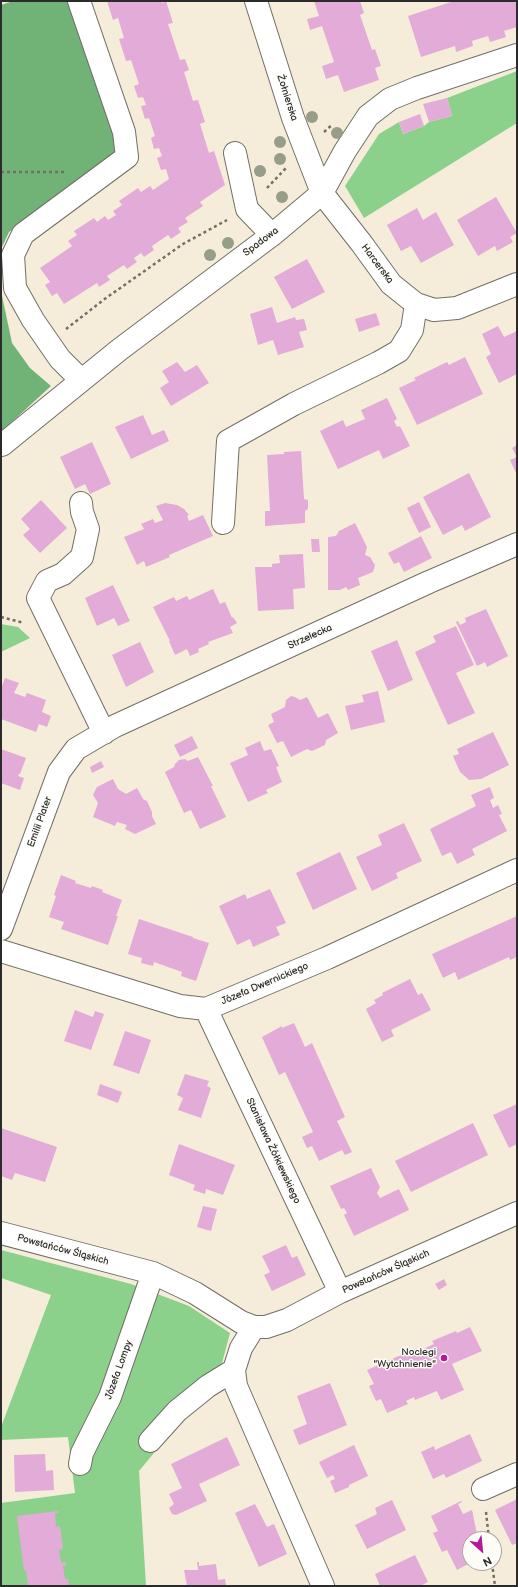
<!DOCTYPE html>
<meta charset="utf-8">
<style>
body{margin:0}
#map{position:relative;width:518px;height:1587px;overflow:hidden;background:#f5edda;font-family:"Balsamiq Sans",sans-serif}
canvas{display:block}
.frame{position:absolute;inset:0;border:2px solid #2b2b2b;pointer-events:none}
.north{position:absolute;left:462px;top:1531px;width:40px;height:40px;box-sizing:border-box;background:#fdfcf7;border:1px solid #a9a8a5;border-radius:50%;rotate:153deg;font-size:11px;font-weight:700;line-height:16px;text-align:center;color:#2b2b2b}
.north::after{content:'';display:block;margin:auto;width:14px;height:18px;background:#b5179e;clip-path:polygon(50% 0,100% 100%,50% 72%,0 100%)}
</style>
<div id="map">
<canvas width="518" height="1587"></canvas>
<div class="frame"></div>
<div class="north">N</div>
</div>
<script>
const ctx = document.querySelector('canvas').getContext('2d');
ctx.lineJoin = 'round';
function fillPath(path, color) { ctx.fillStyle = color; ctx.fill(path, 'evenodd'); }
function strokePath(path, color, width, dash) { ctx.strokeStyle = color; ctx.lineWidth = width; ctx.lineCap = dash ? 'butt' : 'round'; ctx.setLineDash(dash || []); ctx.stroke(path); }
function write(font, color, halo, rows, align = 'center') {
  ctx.font = font + ' "Balsamiq Sans",sans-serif'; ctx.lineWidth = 3; ctx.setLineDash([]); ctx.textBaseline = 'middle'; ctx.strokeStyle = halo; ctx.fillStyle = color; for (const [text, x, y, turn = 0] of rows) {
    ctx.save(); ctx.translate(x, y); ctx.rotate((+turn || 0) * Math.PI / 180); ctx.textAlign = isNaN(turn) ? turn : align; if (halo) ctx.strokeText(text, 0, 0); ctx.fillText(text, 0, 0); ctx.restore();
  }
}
fillPath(new Path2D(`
 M517,71V123L364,218L345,186L379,134L399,122L403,134L424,126L429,122L452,116L447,98Z
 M1,624L18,627L30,638L1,652Z
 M1,1250L131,1284L189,1306L230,1333L221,1367L224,1390L202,1403L169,1435L139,1471L146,1586H1V1503L75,1493L68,1437L1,1440V1427L51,1295L1,1278Z`), '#8cd18b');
fillPath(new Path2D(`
 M13,1H73L120,155L9,232L1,249V5Z
 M1,291L12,343L30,368L51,386L1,432Z`), '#71b377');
fillPath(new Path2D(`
 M107,1H161L162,3L166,1L173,23L168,24L180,60L185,59L189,70L184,72L193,101L198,100L205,122L200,124L209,153L214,151L225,185L200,202L203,206L185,218L188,222L178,228L181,232L171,239L168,235L152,246L154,250L144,257L141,253L134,258L137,262L127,269L124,265L107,276L110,280L99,287L97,283L64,304L57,293L52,296L45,285L50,282L40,268L72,246L68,241L77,235L74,231L94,218L97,222L105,216L108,220L116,215L113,211L122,205L119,201L138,188L141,192L150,186L153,190L169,179L166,169L161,170L157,158L162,156L159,148L154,149L151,138L155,136L149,118L145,119L141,106L146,105L143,97L138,98L134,86L139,84L131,60L126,61L119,39L124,38L118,18L113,20Z
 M314,1H360L364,13L360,15L372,50L375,49L381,66L375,68L379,80L344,92L338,75L326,79L322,66L334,62L322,26L310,30L307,19L319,16Z
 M454,1H517V27L504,31L506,37L490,42L488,36L472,41L473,46L456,52L455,46L421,57L408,16Z
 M447,98L452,116L429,122L423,104Z
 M420,114L424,126L403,134L399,122Z
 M496,197L517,233L510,237L513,242L497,251L495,246L478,256L457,220Z
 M417,208L423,220L436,212L454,245L421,263L411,246L401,251L387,225Z
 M307,259L325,292L292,309L274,277Z
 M272,307L277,323L295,317L296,320L304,319L307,330L299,332L304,347L278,355L273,340L258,345L250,314Z
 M376,313L380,325L359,332L355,319Z
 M498,326L504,337L517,331V374L499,383L486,357L491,354L482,334Z
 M465,357L483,394L417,425L399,388L416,380L414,378L447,362L449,365Z
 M177,362L185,372L197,365L209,383L171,406L160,388L169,382L162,371Z
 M387,398L397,419L394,421L397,427L400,426L410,446L383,459L379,450L338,469L320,431L343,420L346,427L365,419L361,410Z
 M143,415L152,435L164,430L169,441L131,459L115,427Z
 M92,442L111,484L90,494L85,484L75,489L60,457Z
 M517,445V475L510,460L517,457L512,448Z
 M301,451L304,499L308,500V509L305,511V523L265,526V511H270L267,455L284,454V452Z
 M469,473L491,517L465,531L462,525L443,535L423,497Z
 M41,500L67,528L40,553L23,535L30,529L21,519Z
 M419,502L431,527L419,533L407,508Z
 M165,503L177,505L184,509L189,515L187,516L189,521L203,515L213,536L169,555L170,557L146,567L144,561L137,565L124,537L144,529L141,524L153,519L155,523L163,520L156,506Z
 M355,523L367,547L365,555L370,557L375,565L373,572L358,578L360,585L348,590L346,587L340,590H328V537L336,536L339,531Z
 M421,536L432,558L404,572L399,562L394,564L388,553Z
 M311,539H319L320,552H312Z
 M303,554L305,588L293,589L294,609L258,611L255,567H272V564L280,563L279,555Z
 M113,585L130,621L118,626L114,618L97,626L85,598Z
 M213,589L220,604L225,602L232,618L233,617L237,623L230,627L233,633L208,642L209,644L198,649L199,652L190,656L187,649L175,655L169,641H170L153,607L174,597L176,601L187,596L189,600Z
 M486,609L508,656L487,667L485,662L477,666L456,622L458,621L460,625L466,622L465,618Z
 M456,626L474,665L456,673L475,713L448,725L415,652L436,642L433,636Z
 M397,640L413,680L388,691L371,651Z
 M140,642L154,672L126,687L112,655Z
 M5,678L19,683L14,693L25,697L27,693L46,700L42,712L51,716L47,727L39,724L36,732L1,719V689Z
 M378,691L385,722L351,730L345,706L364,702L362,695Z
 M291,696L295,697L300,700L307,697L318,718L328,713L338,733L326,740L325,745L312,751L307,749L291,757L283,741L277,743L268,725L274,722L271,714L285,707L286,700Z
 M493,732L509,765L481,779L469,780L460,772L453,756L459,754L457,749Z
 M192,736L198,748L180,757L174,745Z
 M260,741L264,751L271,749L279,766L276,767L282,782L266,790L268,793L248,802L230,763L248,755L245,748Z
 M1,749L26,758L20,774H19L18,776L24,778L20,790L1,783Z
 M198,757L213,786H211L226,817L200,829L191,810L184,813L165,772L174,767L175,764L179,760L185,759L188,761Z
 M101,761L104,767L92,773L90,767Z
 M113,779L118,789L126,794L137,788L143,799L147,801L152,812V816L156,824L135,834L125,829L127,825L117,822L115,826L93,817L98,803L93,795L97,787Z
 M490,787L494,798L490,800L493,808L498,805L502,814L499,815L507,831L472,849L475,855L457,864L451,852L442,856L430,829L476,806L471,795Z
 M404,823L422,861L396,873L398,878L372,891L356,857L382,845L378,835Z
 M340,852L357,889L313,910L296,873Z
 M61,875L76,881L75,883L91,888L92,886L103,890L102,892L122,900L116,916H118L108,945L61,929L64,922L49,917L56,896L54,895Z
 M270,889L286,923L276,927L280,935L253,947L250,939L237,945L219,906L245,894L247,899Z
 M517,916V957L510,960L509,957L458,980L455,972L443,978L432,954Z
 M139,919L193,937V938L209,943L196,981L181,976L182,972L154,962L153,966L141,963L142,958L128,954Z
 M410,979L418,995L422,993L431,1010L391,1030L394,1036L382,1042L366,1009L376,1003L374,1000L383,995L382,993Z
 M75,1010L93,1017L95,1011L104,1014L91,1050L64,1041Z
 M294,1023L305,1047L312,1043L345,1117L337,1121L352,1152L345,1155L342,1150L319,1161L312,1146L307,1148L302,1137L313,1132L285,1072L279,1075L262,1037L282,1026V1028Z
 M125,1031L151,1040L139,1074L113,1065Z
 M185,1074L209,1081L207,1086L211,1088L201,1118L178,1110L183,1098L177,1095Z
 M100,1084L122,1092L118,1103L97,1095Z
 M517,1104V1144L509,1148L493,1115Z
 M473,1123L488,1155L411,1192L395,1161Z
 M1,1128L57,1147L45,1182L15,1173L12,1180L1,1176Z
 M179,1144L235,1165L223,1195L206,1189L205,1194L193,1190L195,1185L169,1175Z
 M371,1168L380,1187L377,1193L380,1198L399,1189L409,1210L354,1236L344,1215L347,1213L344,1208L341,1209L330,1186Z
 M203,1206L217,1209L211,1231L197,1227Z
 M286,1245L292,1258L297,1256L306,1275L272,1291L264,1275L270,1272L262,1256Z
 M444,1279L447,1285L439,1290L435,1284Z
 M470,1327L482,1351L452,1364L464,1390L441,1400L437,1391L415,1400L414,1397L406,1401L408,1404L387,1413L381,1399L376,1401L369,1386L374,1384L367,1370L417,1348L419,1351L434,1344L432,1341L456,1331L457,1333Z
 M330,1383L347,1425L299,1445L293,1430L307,1424L297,1396Z
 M470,1434L482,1461L446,1478L444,1474L433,1479L421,1452L434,1446L435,1450Z
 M227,1437L240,1465L199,1484L207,1501L176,1515L172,1514L169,1508L174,1504L169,1494L182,1488L171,1464Z
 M354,1445L368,1476L349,1485V1487L335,1493L330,1481L335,1479L333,1475L327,1478L319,1462Z
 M45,1454L46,1471L53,1470L54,1490L15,1492L14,1455Z
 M517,1499V1543L512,1545L495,1510Z
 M392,1500L406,1530L367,1549L355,1525L377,1514L375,1508Z
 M461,1501L462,1502L458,1504L463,1514L472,1510L478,1539H470V1563L457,1570L447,1550L442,1552L433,1533L438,1531L431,1516Z
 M255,1504L267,1527L274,1524L287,1554L259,1567L235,1513Z
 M58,1511V1513H55L56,1527L60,1526L63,1549L59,1550L61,1563L66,1562V1565L63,1566L65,1579H68L69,1586H28L26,1570L24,1571L17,1516Z
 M415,1555L428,1582L420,1586H380L375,1574Z
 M197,1562H199V1566L216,1564L218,1580L225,1579L226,1586H187L184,1570H198Z`), '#e3abd7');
const minor = new Path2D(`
 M79,1L124,132L127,157L23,234L13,255L15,288L33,320L60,359L81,380
 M256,1L293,118L322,193L362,244L391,284L416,304L434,310L457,308L517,284
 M235,153L247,209L272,235
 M2,445L119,350L272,235L322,193L345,151L368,116L390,99L417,88L517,55
 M81,503L82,512L88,529L82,557L63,574L47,581L38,598L104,733
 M223,523L228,441L294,404L378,363L399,351L412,330L416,304
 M1,929L59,772L76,749L115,726L429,582L517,544
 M1,951L180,1006L206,1009L327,958L517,870
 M206,1009L340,1292
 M1,1233L153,1273L195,1293L241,1322L254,1327H266L287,1320L340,1292L517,1213
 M254,1327L241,1348L234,1370L236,1386L323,1586
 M150,1441L177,1411L208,1386L234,1370
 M80,1464L82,1453L110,1397L153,1273
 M483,1489L517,1474`);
strokePath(minor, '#726f68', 24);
strokePath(new Path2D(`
 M324,132L333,124
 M1,172H66
 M267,188L287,167
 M66,329L106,298L183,244L227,220
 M1,617L24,623
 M486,1512L489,1539
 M492,1563L495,1586`), '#726f68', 2.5, [3, 3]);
strokePath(minor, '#fff', 22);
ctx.fillStyle = '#969e8a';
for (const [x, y] of [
 [312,117],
 [337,133],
 [280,142],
 [280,159],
 [260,171],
 [282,197],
 [228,243],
 [210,255]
]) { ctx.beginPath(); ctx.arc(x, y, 6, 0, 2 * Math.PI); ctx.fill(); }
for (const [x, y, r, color] of [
 [444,1358,4,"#b5179e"]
]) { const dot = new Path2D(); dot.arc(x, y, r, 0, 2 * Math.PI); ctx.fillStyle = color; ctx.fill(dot); strokePath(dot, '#fdfcf7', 1.5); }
write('10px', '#2b2b2b', '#fdfcf7', [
 ["Żołnierska",287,98,72],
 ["Spadowa",261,242,-37],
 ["Harcerska",377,264,53],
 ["Strzelecka",310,637,-24],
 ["Emilii Plater",40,822,-70],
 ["Józefa Dwernickiego",265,984,-23],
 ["Stanisława Żółkiewskiego",273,1151,65],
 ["Powstańców Śląskich",63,1250,15],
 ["Powstańców Śląskich",386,1272,-24],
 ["Józefa Lompy",119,1370,-70]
]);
write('10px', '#2b2b2b', '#fdfcf7', [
 ["Noclegi",436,1352],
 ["\"Wytchnienie\"",436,1364]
], 'right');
</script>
